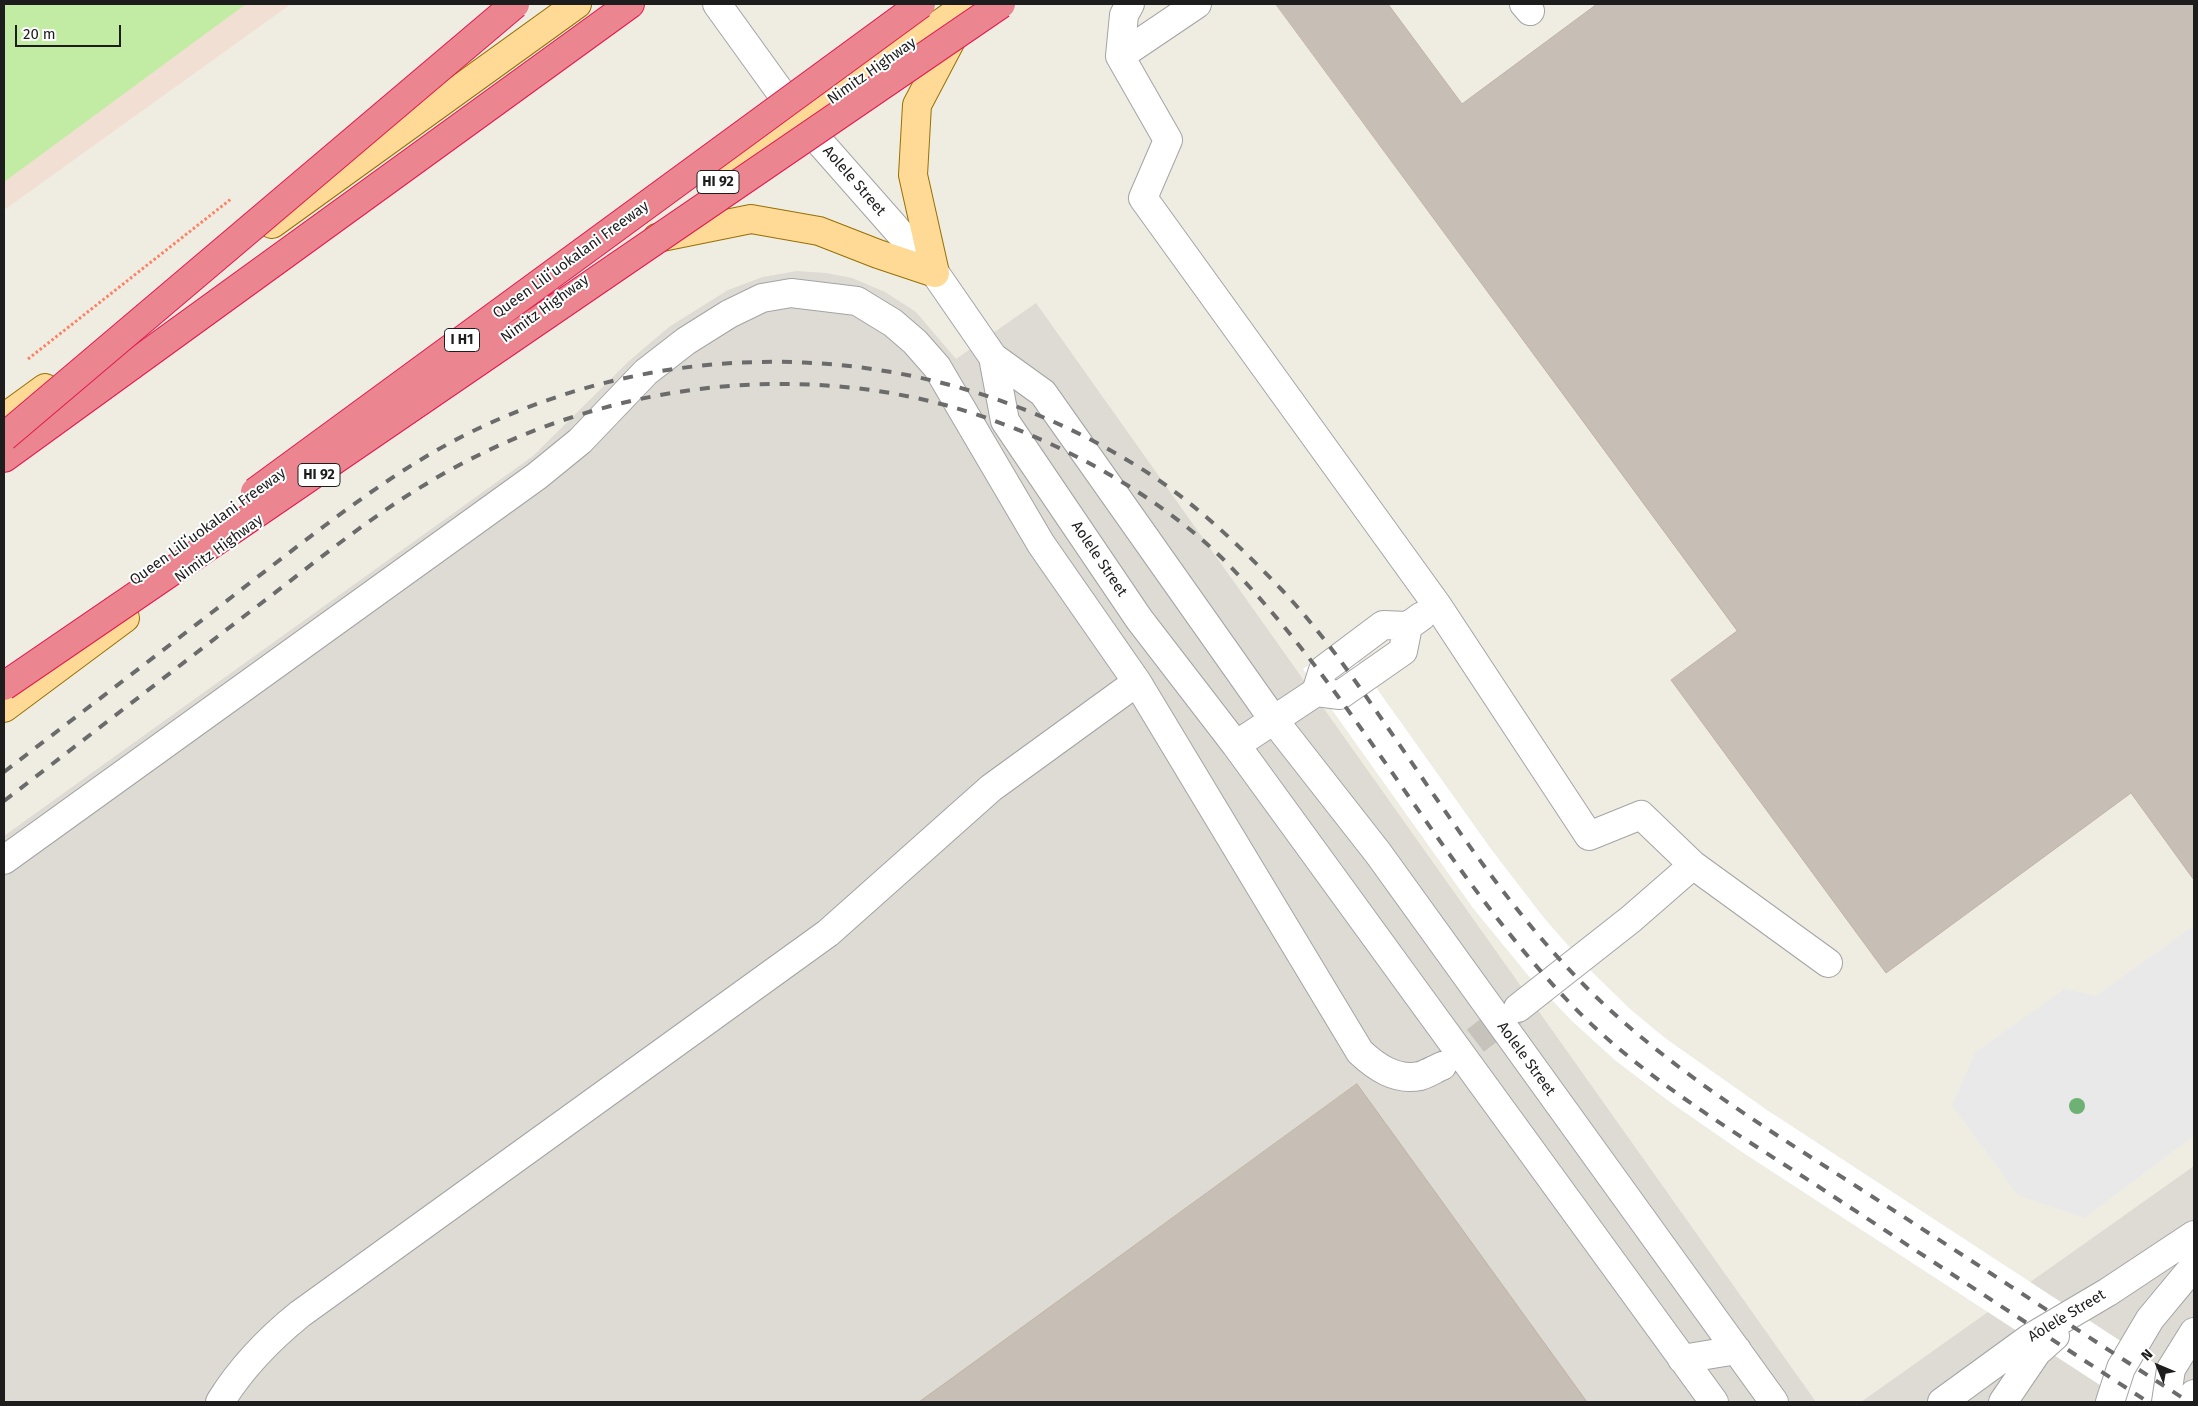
<!DOCTYPE html>
<meta charset="utf-8">
<style>
body{margin:0}
#map{position:relative;width:2198px;height:1406px;overflow:hidden;background:#efece2;font-family:"Fira Sans",sans-serif}
canvas{display:block}
.frame{position:absolute;inset:0;border:5px solid #1d1d1d;pointer-events:none}
.north{position:absolute;left:2133px;top:1341px;width:50px;height:50px;-webkit-text-stroke:4px #fff;paint-order:stroke;rotate:315deg;font-size:14px;font-weight:700;line-height:20px;text-align:center;color:#1d1d1d}
.north::after{content:'';display:block;margin:auto;width:18px;height:22px;background:#1d1d1d;clip-path:polygon(50% 0,100% 100%,50% 72%,0 100%)}
.scale{position:absolute;left:15px;top:25px;width:106px;height:22px;box-sizing:border-box;border:2px solid #1d1d1d;border-top:0;padding-left:6px;font-size:15px;line-height:18px;white-space:nowrap;color:#1d1d1d;-webkit-text-stroke:4px #fff;paint-order:stroke}
</style>
<div id="map">
<canvas width="2198" height="1406"></canvas>
<div class="frame"></div>
<div class="north">N</div>
<div class="scale">20 m</div>
</div>
<script>
const ctx = document.querySelector('canvas').getContext('2d');
ctx.lineJoin = 'round';
function fillPath(path, color) { ctx.fillStyle = color; ctx.fill(path, 'evenodd'); }
function strokePath(path, color, width, dash) { ctx.strokeStyle = color; ctx.lineWidth = width; ctx.lineCap = dash ? 'butt' : 'round'; ctx.setLineDash(dash || []); ctx.stroke(path); }
function write(font, color, halo, rows, align = 'center') {
  ctx.font = font + ' "Fira Sans",sans-serif'; ctx.lineWidth = 4; ctx.setLineDash([]); ctx.textBaseline = 'middle'; ctx.strokeStyle = halo; ctx.fillStyle = color; for (const [text, x, y, turn = 0] of rows) {
    ctx.save(); ctx.translate(x, y); ctx.rotate((+turn || 0) * Math.PI / 180); ctx.textAlign = isNaN(turn) ? turn : align; if (halo) ctx.strokeText(text, 0, 0); ctx.fillText(text, 0, 0); ctx.restore();
  }
}
fillPath(new Path2D(`
 M4,4H291L4,210Z`), '#f2dfd4');
fillPath(new Path2D(`
 M797,271L826,273L852,278L885,292L916,312L956,359L1036,303L1816,1402H4V836L533,456L629,361L669,327L728,290L763,277Z
 M2194,1166V1402H1861Z`), '#dddbd4');
fillPath(new Path2D(`
 M4,4H246L4,182Z`), '#c2eca4');
fillPath(new Path2D(`
 M2194,926V1136L2084,1218L2018,1195L1952,1105L1976,1052L2065,989L2096,996Z`), '#e9e9e9');
fillPath(new Path2D(`
 M1343,641L1491,849L1544,918L1588,968L1630,1009L1665,1038L1767,1110L2194,1389V1402H2126L1742,1152L1670,1102L1616,1061L1572,1021L1527,974L1473,908L1303,669Z`), '#fff');
const building = new Path2D(`
 M1276,4H1388L1462,104L1597,4H2194V880L2131,793L1886,973L1671,680L1737,631Z
 M1357,1084L1587,1402H919L955,1376Z`);
fillPath(building, '#c7beb5');
strokePath(building, '#c1b3a4', 1);
strokePath(new Path2D(`
 M1442,1066L1518,1008`), '#c5c3bb', 28, [28, 14]);
const minor = new Path2D(`
 M717,4L802,122L935,273L993,357L1043,393L1273,719L1378,853L1774,1402
 M1197,4L1120,56L1168,140L1143,198L1437,605L1589,836L1641,815L1693,865L1631,919L1518,1008
 M1524,4L1530,11
 M1120,56L1124,15L1130,4
 M993,357L1005,421L1139,619L1236,745L1714,1402
 M1316,692L1340,695L1403,651L1408,626L1422,616
 M1236,745L1316,692L1323,670L1383,625L1408,626
 M4,860L537,476L580,441L646,372L686,341L729,314L762,298L791,293L857,301L893,323L915,342L937,367L1041,544L1137,682L1360,1052C1376,1067 1396,1081 1420,1076C1427,1074 1435,1069 1442,1066
 M1693,865L1828,963
 M1682,1359L1737,1350
 M220,1402C241,1368 269,1339 300,1314L828,933L991,788L1137,682
 M1942,1402L2030,1338L2108,1292L2194,1235
 M2003,1402L2037,1352L2055,1336
 M2110,1402L2121,1368L2150,1319L2194,1266
 M2166,1402L2171,1369L2194,1332
 M2189,1402L2194,1394`);
const major = new Path2D(`
 M722,179L968,4
 M272,224L577,4
 M657,238L751,219L819,231L878,254L935,273
 M935,273L913,175L917,105L957,29
 M4,418L45,388
 M4,708L125,618`);
const highway = new Path2D(`
 M4,458L630,4`);
strokePath(minor, '#a4a4a4', 30);
strokePath(major, '#967000', 30);
strokePath(highway, '#e21a4e', 30);
strokePath(new Path2D(`
 M28,359L231,199`), '#ff8063', 3, [2.5, 2.5]);
strokePath(minor, '#fff', 28);
strokePath(major, '#ffda97', 28);
strokePath(highway, '#eb858f', 28);
strokePath(new Path2D(`
 M4,772C86,709 169,646 251,582C319,530 387,475 463,436C679,327 932,339 1137,466C1191,499 1238,544 1281,589C1319,629 1350,673 1381,718C1445,810 1506,907 1586,987C1666,1067 1764,1127 1859,1188C1969,1259 2079,1331 2189,1402
 M4,801C85,739 166,676 247,614C307,569 366,519 431,481C583,390 773,359 945,405C1041,431 1152,489 1223,559C1355,692 1438,864 1567,1000C1637,1074 1728,1128 1813,1183C1924,1256 2036,1329 2148,1402`), '#6b6b6b', 4, [10, 10]);
const highwayBridge = new Path2D(`
 M4,437L515,4
 M255,492L921,4
 M4,686L1001,4`);
strokePath(highwayBridge, '#e21a4e', 30, []);
strokePath(highwayBridge, '#eb858f', 28);
ctx.fillStyle = '#6eb174';
for (const [x, y] of [
 [2077,1106]
]) { ctx.beginPath(); ctx.arc(x, y, 8, 0, 2 * Math.PI); ctx.fill(); }
for (const [x, y, w] of [
 [718,182,42],
 [462,340,35],
 [319,475,42]
]) { const box = new Path2D(); box.roundRect(x - w / 2, y - 11.5, w, 23, 4); ctx.fillStyle = '#fff'; ctx.fill(box); strokePath(box, '#1d1d1d', 1); }
write('bold 14px', '#1d1d1d', null, [
 ["HI 92",718,182],
 ["I H1",462,340],
 ["HI 92",319,475]
]);
write('15px', '#1d1d1d', '#fff', [
 ["Nimitz Highway",872,71,-35],
 ["Aolele Street",854,181,49],
 ["Queen Liliʻuokalani Freeway",571,260,-36],
 ["Nimitz Highway",545,309,-36],
 ["Queen Liliʻuokalani Freeway",208,527,-36],
 ["Nimitz Highway",219,549,-36],
 ["Aolele Street",1099,559,56],
 ["Aolele Street",1526,1059,54],
 ["Aolele Street",2067,1316,-31]
]);
</script>
